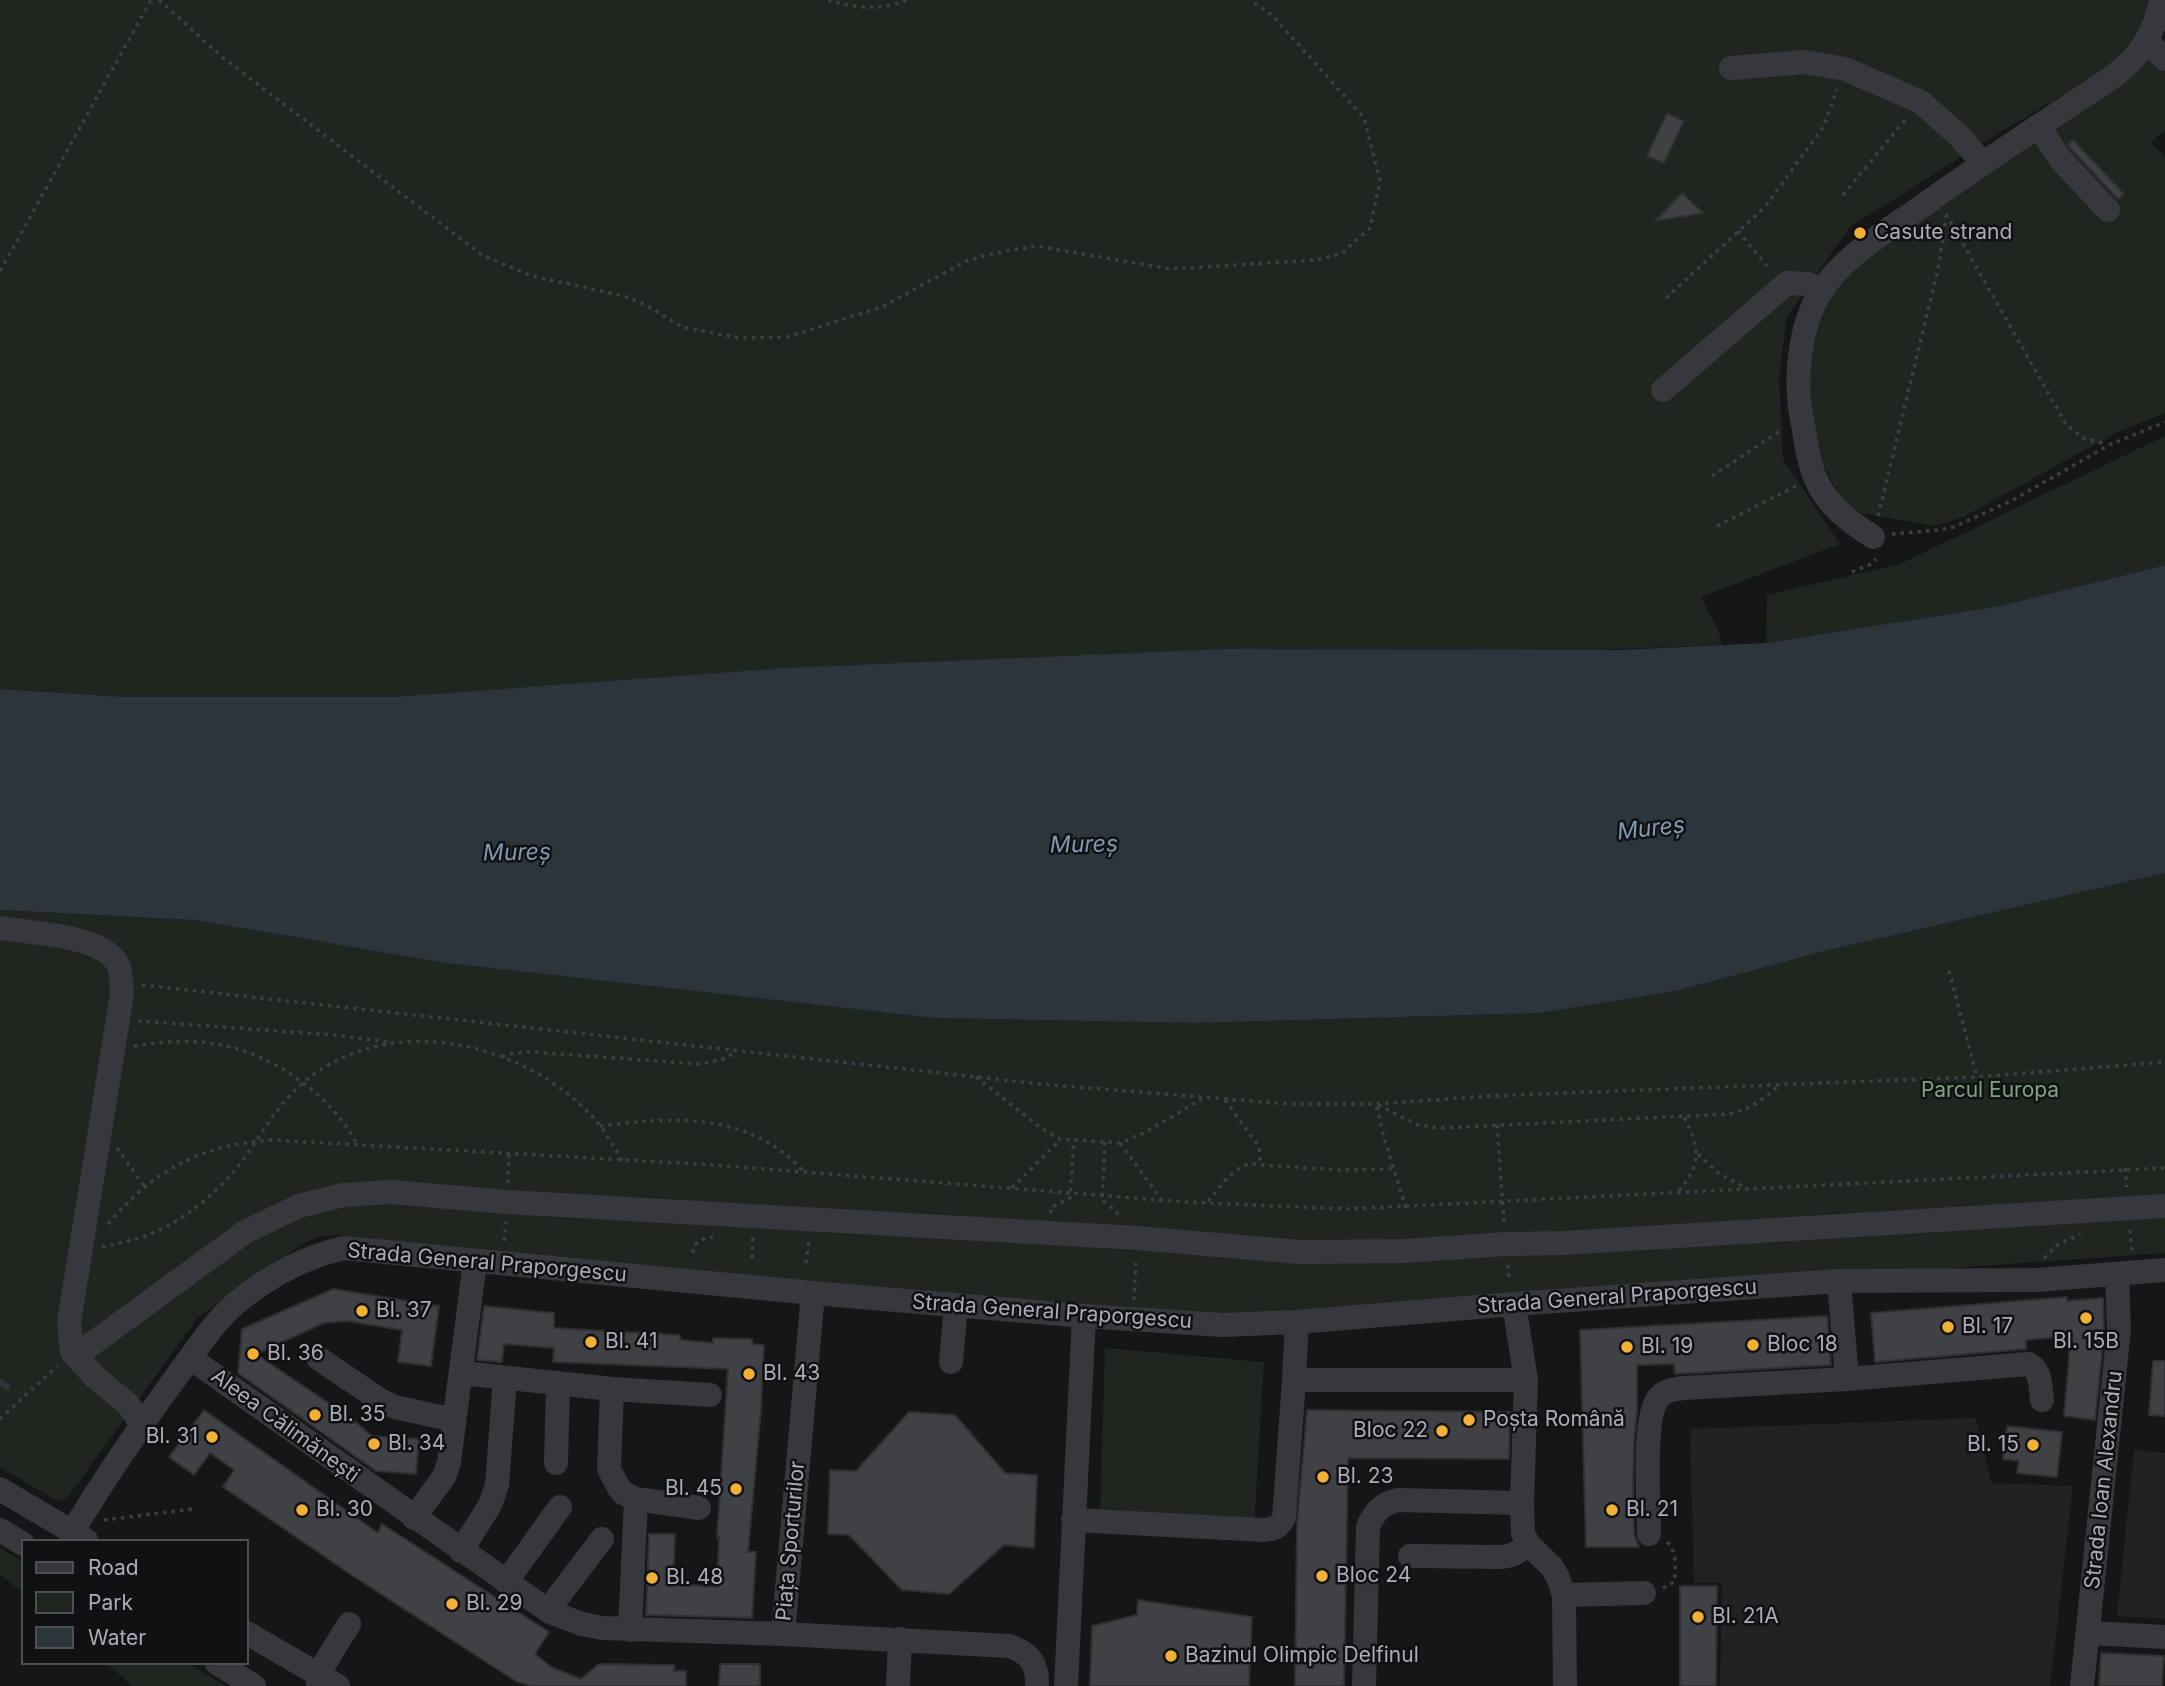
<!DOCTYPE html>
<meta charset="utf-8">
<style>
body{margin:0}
#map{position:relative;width:2165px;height:1686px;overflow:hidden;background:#161618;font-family:Inter,sans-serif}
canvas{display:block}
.legend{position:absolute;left:21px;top:1539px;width:228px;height:126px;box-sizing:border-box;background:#111113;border:2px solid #4d4f55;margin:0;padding:9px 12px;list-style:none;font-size:21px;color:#a8adb8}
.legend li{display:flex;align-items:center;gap:14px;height:35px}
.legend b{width:35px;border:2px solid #4d4f55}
</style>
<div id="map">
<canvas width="2165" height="1686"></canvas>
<ul class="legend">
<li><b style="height:9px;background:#37383d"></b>Road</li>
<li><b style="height:19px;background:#1e261f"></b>Park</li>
<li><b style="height:19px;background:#2c353c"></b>Water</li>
</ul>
</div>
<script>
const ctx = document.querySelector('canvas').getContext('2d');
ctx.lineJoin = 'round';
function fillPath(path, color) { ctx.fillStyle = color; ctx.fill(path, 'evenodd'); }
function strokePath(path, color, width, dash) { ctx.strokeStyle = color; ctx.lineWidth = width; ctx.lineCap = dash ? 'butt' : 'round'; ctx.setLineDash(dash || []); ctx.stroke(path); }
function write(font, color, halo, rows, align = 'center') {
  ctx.font = font + ' Inter,sans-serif'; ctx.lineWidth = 5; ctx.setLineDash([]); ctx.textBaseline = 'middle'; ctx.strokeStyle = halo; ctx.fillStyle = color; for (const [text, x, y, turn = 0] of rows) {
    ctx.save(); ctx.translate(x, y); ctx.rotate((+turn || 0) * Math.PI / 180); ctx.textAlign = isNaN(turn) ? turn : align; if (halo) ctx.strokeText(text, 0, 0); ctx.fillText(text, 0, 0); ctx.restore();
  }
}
fillPath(new Path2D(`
 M1976,1418L1991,1483L2073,1486L2050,1686H1720L1722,1583H1694L1690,1429Z
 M2134,1450L2165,1453V1619L2117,1616Z`), '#222225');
fillPath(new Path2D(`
 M0,0H2165L2116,64L2002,131L1850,227L1787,316L1779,377L1783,459L1840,544L1701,597L1718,630L1722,645L394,697H126L0,689Z
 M2165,53V130L2151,142L2165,157V413L2116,433L1963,517L1934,526L1860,513L1844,505L1820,458L1807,382L1806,357L1826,297L1847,273L2146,59Z
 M2165,436V565L2000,606L1766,643L1767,595L1900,564Z
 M2165,873V1253L1273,1316L1204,1317L447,1248L339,1235L320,1236L302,1244L198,1317L68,1497L62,1500L54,1499L0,1467V910L194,920L446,963L934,1018L1195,1023L1539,1013L1676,991L1829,950Z
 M1105,1348L1264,1362L1254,1526L1100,1516Z
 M0,1548L23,1562V1593L0,1574Z
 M106,1663H187L227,1686H133Z`), '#1e261f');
fillPath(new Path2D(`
 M2165,565V873L1829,950L1676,991L1539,1013L1195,1023L934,1018L446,963L194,920L0,910V689L126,697H394L786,668L1227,649L1620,650L1766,643L2000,606Z`), '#2c353c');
strokePath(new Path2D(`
 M0,1382L7,1387`), '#2c353c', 6);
const building = new Path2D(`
 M1667,113L1684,121L1664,163L1647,156Z
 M2073,140L2124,194L2118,199L2073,151L2068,145Z
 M1682,193L1703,213L1655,221Z
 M333,1289L439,1306L431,1366L398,1362L402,1330L347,1321L324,1323L256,1354L352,1419L372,1436L419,1439L416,1474L376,1471L238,1373L242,1329Z
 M2067,1297V1301L2103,1298L2104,1333L2095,1420L2064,1416L2069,1359L2068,1336L2026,1340V1349L1875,1362L1871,1313Z
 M484,1306L554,1313V1328L680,1335V1340L713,1343V1338L752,1339V1344L764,1345L761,1409L748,1552H756L752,1618L646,1615L649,1534H675L673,1584L717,1587L719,1537L717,1538L728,1369L553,1362L554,1348L504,1344L502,1362L477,1360Z
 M1827,1316L1831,1365L1675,1374L1674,1364L1637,1365V1411L1634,1441L1633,1484L1634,1534L1639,1547H1586L1580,1330Z
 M2153,1361H2165V1416L2149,1415Z
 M204,1410L378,1533L382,1524L549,1632L535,1654L551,1667L581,1679L599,1664L674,1665V1671H686V1686H532L517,1682L350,1574L223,1487L234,1470L210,1453L194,1475L169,1457Z
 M1307,1410L1510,1412L1509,1459L1348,1458L1344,1686H1295L1297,1524Z
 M909,1412L955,1415L1005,1473L1037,1475L1034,1548L1004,1545L949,1594L902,1590L849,1535L828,1534L830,1470L856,1471Z
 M2007,1426L2062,1432L2057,1477L2017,1473L2019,1461L2003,1459Z
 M1680,1586H1717L1716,1686H1680Z
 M1138,1600L1252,1617L1249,1686H1090L1092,1626L1137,1615Z
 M2101,1653L2164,1656L2162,1686H2099Z
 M720,1664H760V1686H719Z`);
fillPath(building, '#404145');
strokePath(building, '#303034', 2);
strokePath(new Path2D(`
 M159,0L222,57L482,255L532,276L624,296L646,305L682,327L739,338L787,337L882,307L966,261L995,253L1036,246L1170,269L1316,260L1342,253L1370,228L1380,181L1364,118L1272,15L1250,0
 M828,0C854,8 881,11 907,0
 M1843,195L1906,119
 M1946,214L2067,426L2085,439L2107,444
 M1738,231L1771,271
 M0,271L151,0
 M1666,298L1765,207L1824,126L1837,89
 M1712,476L1783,429
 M1878,516L1938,269L1946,216
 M1717,526L1796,486
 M1892,534L1938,530L1954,527L2015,499L2109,445L2165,422
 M1852,572L1871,564L1876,559
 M1949,971L1977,1077
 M142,985L1040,1084L1289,1104H1376L1489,1096L1977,1077L2165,1062
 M138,1021L334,1035L389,1042
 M134,1046C201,1035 251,1043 306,1085C328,1103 345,1121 358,1146
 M502,1057L508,1054L530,1052L701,1064L723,1059L735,1053
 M976,1077L1041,1128L1060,1139L1120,1143L1144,1133L1202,1099
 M1225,1100L1259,1147L1260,1164
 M1497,1125L1504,1222
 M600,1126C673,1117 748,1111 803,1171
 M1105,1142L1102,1200L1117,1212L1118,1216
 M1120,1143L1161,1199
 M117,1148L144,1186
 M1698,1154L1718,1173L1744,1187
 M2125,1168L2127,1187
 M508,1183L509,1155
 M1012,1188L1060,1140
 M1679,1191C1702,1162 1700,1149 1684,1117
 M1208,1201C1220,1188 1231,1169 1249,1164L1338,1170L1393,1169
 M1406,1208L1384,1138L1376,1104L1418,1125L1440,1128L1729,1114C1751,1109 1763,1100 1779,1085
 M1051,1213L1050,1208L1070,1198L1074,1140
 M108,1224C153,1170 203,1144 273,1140L714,1165L1185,1202L1348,1209L2165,1168
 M2130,1230L2132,1254
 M504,1241L506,1222
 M102,1247C119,1243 137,1240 153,1233C187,1219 221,1189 243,1160C264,1131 279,1101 309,1078C392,1013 519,1041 589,1113C603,1127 612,1144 622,1161
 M693,1253C693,1241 703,1239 713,1237
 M752,1258L753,1237
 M2044,1258L2056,1246L2080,1234
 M806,1263L809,1241
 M1508,1265L1509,1280
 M1134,1300L1136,1258
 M0,1419L57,1366
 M104,1520L193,1509
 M1663,1588L1674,1582C1676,1569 1677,1551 1667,1542`), '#3d3f44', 3.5, [3.5, 5]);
strokePath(new Path2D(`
 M2148,42L2165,59
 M1731,68L1805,62L1845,69L1921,102L1959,136L1983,163
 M2038,126L2061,160L2108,210
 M1663,390L1787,283L1808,284L1822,291
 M1873,537C1850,522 1825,504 1815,477C1808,461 1806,442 1803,425C1794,384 1798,328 1821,291C1844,256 1884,233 1918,209C1966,175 2014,142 2063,110C2112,76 2148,64 2161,0
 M0,928C30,933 107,935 119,967C122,974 121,986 122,994L69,1322L72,1352L96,1378L128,1404L142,1425
 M1839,1281L1847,1379
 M813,1293L783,1634L1009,1646C1030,1653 1038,1664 1037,1686
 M1297,1322L1294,1380H1526
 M72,1352L85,1349L245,1232L299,1206L343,1195L391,1192L507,1202L1137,1238L1300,1252L1404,1251L1506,1244L1564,1243L2165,1206
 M190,1358L550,1612L582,1624L602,1628L783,1634
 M318,1358L380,1400L395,1407L454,1420
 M951,1362L956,1305
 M462,1373L612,1389L609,1469L619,1488L623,1493L636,1499L699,1508
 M612,1389L710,1395
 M556,1463L558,1385
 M0,1489L86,1540
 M1522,1503L1523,1533L1529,1545L1552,1567L1558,1578L1564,1595L1644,1593
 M414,1518L445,1475L449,1462L475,1262
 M1073,1520L1263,1530C1273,1529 1279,1528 1284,1518L1294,1380
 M0,1530L23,1544
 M72,1532C105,1478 141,1425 179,1373C197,1349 213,1323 236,1303C268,1277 303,1257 344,1248L813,1293L1084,1316L1223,1325L1297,1322L1514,1304L1839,1281L2037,1280L2165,1270
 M1649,1534C1649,1507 1642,1415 1659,1397C1666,1390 1675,1389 1684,1388L1847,1379L2028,1364C2042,1370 2040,1387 2042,1400
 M461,1551L490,1505L497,1485L505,1378
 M1410,1556L1502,1557L1512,1555L1529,1545
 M506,1582L560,1507
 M1564,1595L1565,1686
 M548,1610L602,1539
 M630,1630L636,1499
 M247,1633L338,1686
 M2089,1633L2165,1637
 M217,1663L254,1686
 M318,1686V1674L349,1624
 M898,1686L900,1639
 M1066,1686L1084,1316
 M1364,1686L1368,1527C1375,1511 1381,1504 1398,1500L1522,1503L1526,1380L1514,1304
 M2082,1686L2119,1329L2117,1274`), '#37383d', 24);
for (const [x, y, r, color] of [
 [1860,233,7,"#f2b134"],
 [362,1311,7,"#f2b134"],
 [2086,1318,7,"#f2b134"],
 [1948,1327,7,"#f2b134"],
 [591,1342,7,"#f2b134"],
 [1753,1345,7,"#f2b134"],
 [1627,1347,7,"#f2b134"],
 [253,1354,7,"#f2b134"],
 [749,1374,7,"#f2b134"],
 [315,1415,7,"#f2b134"],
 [1469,1420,7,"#f2b134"],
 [1442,1431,7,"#f2b134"],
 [212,1437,7,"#f2b134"],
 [374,1444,7,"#f2b134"],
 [2033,1445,7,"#f2b134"],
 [1323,1477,7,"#f2b134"],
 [736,1489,7,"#f2b134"],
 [302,1510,7,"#f2b134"],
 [1612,1510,7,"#f2b134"],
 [1322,1576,7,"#f2b134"],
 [652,1578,7,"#f2b134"],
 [452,1604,7,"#f2b134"],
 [1698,1617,7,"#f2b134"],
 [1171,1656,7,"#f2b134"]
]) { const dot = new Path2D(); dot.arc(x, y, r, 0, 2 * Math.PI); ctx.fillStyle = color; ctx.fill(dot); strokePath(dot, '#111113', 2.5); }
write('21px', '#a8adb8', '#111113', [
 ["Casute strand",1874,233],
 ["Bl. 37",376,1311],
 ["Bl. 17",1962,1327],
 ["Bl. 41",605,1342],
 ["Bl. 15B",2086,1342,"center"],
 ["Bloc 18",1767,1345],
 ["Bl. 19",1641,1347],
 ["Bl. 36",267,1354],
 ["Bl. 43",763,1374],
 ["Bl. 35",329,1415],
 ["Poșta Română",1483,1420],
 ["Bloc 22",1428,1431,"right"],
 ["Bl. 31",198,1437,"right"],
 ["Bl. 34",388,1444],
 ["Bl. 15",2019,1445,"right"],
 ["Bl. 23",1337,1477],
 ["Bl. 45",722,1489,"right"],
 ["Bl. 30",316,1510],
 ["Bl. 21",1626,1510],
 ["Bloc 24",1336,1576],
 ["Bl. 48",666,1578],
 ["Bl. 29",466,1604],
 ["Bl. 21A",1712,1617],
 ["Bazinul Olimpic Delfinul",1185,1656]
], 'left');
write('21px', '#7fa381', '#111113', [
 ["Parcul Europa",1990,1091]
]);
write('21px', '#a8adb8', '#111113', [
 ["Strada General Praporgescu",487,1263,5],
 ["Strada General Praporgescu",1617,1297,-4],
 ["Strada General Praporgescu",1052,1312,4],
 ["Aleea Călimănești",285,1426,36],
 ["Strada Ioan Alexandru",2104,1480,-84],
 ["Piața Sporturilor",791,1541,-85]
]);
write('italic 23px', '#7f9bb3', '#111113', [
 ["Mureș",1651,829,-6],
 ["Mureș",1084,845,-1],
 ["Mureș",517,853,-1]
]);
</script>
